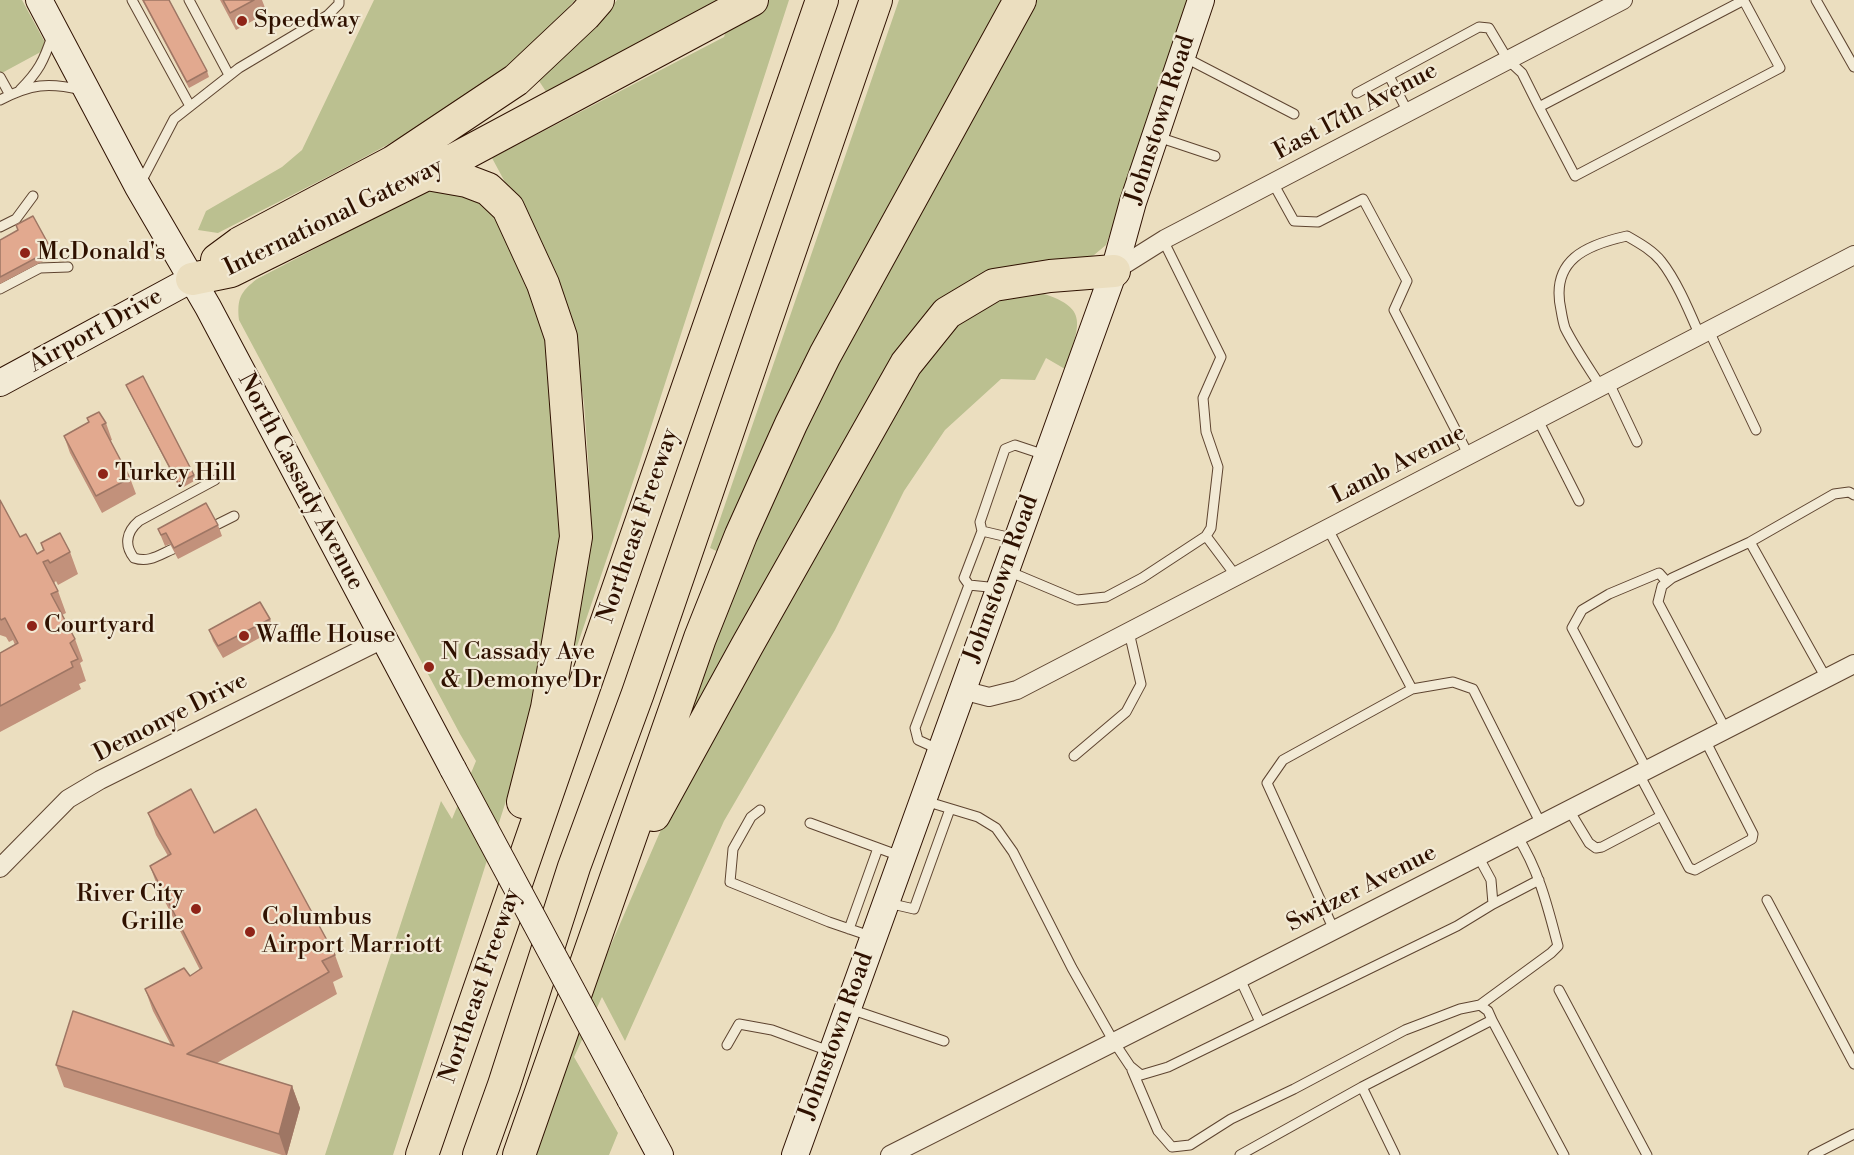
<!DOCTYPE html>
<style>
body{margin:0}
canvas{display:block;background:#ebdebf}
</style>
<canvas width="1854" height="1155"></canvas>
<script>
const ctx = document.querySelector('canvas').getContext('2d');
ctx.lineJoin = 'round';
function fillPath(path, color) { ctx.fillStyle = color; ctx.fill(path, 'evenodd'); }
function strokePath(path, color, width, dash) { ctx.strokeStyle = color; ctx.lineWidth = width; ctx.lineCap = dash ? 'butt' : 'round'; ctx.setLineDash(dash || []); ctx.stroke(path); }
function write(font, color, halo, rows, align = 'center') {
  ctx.font = font + ' "Libre Bodoni",serif'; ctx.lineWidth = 4.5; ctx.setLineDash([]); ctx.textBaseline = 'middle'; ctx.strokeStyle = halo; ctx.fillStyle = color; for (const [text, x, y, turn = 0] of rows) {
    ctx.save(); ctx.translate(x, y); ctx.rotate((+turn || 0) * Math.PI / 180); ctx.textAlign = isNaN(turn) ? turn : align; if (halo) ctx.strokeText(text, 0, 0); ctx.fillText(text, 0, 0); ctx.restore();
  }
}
fillPath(new Path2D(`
 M0,0H22L48,48L0,74Z
 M374,0H575C565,11 557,25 546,35C452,120 329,175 218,233L198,230L206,211L282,167L302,150Z
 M617,0H720L547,93L537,78L594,29Z
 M735,0H789L639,464L573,658L566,656L583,577L589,472L584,403L571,320L554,273L492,158L724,37Z
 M899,0H1011L723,554L710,548Z
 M1033,0H1189L1106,245L1094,255L1080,262L980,276L675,752L706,645L782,467Z
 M439,189L471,196L491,210L521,263L550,351L562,545L549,633L512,782L393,1155H325L441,801L452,819L476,761L460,734L239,320C237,299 240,292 257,279L426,191Z
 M1037,292C1092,307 1079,325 1065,369L1046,358L1035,380L1001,379L945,430L904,491L835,630L724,821L625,1041L602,997L574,1057L618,1133L609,1155H531L600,970L663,825L937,337L999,296Z`), '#bbc090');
const lane = new Path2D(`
 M132,0L190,106
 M189,0L229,75
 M1816,0L1854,67
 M1184,57L1294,114
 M1389,76L1408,112
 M0,77L10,95
 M20,90C38,72 44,61 52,36
 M1357,93L1479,27L1489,28L1508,60L1522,73L1539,107L1744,0
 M0,100C31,84 48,82 82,90
 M1539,107L1575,176L1780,68L1744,1
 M1158,137L1215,156
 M1273,183L1294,221L1318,222L1363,199L1407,281L1394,310L1469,456
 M140,184L174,119L239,68L328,15L339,4V0
 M0,227L16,219L33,196
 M1163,240L1221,357L1203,398L1206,432L1218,467L1211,528L1206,536
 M0,289L40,268L68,267
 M1709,331L1756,430
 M1609,383L1637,442
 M1601,387C1589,368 1575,348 1565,328C1563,322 1562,316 1561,310C1550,260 1586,245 1627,236C1639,243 1652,250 1661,261C1677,281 1690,313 1700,336
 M1538,420L1579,501
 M216,525L234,516
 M1328,529L1412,689
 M982,531L964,578L969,585L998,588
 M1016,539L982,531L980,522L1005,449L1015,445L1045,455
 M173,549C159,555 149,563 134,558C124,545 126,532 139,521L215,480
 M1008,571L1077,600L1106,597L1142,578L1206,536L1236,576
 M1826,678L1750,542L1834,494L1849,492L1854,495
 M1726,730L1658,602L1662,586L1672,578L1750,542
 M940,750L918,740L915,728L969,585
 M1074,756L1126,712L1141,684L1129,632
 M1647,770L1572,628L1582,610L1609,594L1659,573L1667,582
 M1639,774L1689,868L1695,870L1752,839L1753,834L1705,740
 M925,801L978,817L996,828L1013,852L1072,968L1114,1042L1130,1066L1141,1075L1168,1067L1457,926L1493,904L1491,880L1478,856
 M760,810L751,817L733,849L730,882L829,922L873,937
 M1569,810L1589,843L1596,848L1602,847L1661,816
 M810,823L900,856
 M1767,900L1854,1064
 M888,903L914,909L950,809
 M1493,904L1539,880
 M849,929L878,848
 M1334,930L1267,783L1283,760L1412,689L1453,682L1473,689L1541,824
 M1240,979L1260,1022
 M1559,990L1647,1155
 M1480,1005L1551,953L1558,946C1548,908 1539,870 1517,836
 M850,1009L944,1041
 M727,1045L739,1024L772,1030L829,1051
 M1132,1070L1158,1131L1172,1147L1190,1145L1231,1119L1294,1089L1405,1030L1460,1009L1480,1005L1488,1011L1492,1020
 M1362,1087L1395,1155
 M1240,1155L1362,1087L1492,1020L1564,1155
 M1813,1155L1854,1134`);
const street = new Path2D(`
 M1114,271L1165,239L1623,0
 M962,690L989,697L1017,690L1854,255
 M0,868L68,799L100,780L383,639
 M890,1155L1221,988L1854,664`);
const secondary = new Path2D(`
 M39,0L138,187L208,307L453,769
 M0,383L192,279
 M630,1099L660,1155
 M795,1155L1114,271L1133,202L1201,0`);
const highway = new Path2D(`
 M427,174L467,181L488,189L508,208L543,284L561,337L576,537L547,708L523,802
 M217,260L240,243L393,162L516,80L585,15L598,0
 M192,279L231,271L427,174L752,0
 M654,815L748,644L906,364L947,313L994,285L1050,276L1114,271
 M422,1155L822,0
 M479,1155L504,1085L574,867L638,693L876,0
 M519,1155L700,638L741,535L791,424L825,355L1020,0`);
strokePath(lane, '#5e4430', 11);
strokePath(street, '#5e4430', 20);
strokePath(secondary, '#2f1100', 28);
strokePath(highway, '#2f1100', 34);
strokePath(lane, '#f2ead5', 9);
strokePath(street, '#f2ead5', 18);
strokePath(secondary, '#f2ead5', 26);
strokePath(highway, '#ebdebf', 32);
const secondaryBridge = new Path2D(`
 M453,769L630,1099`);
strokePath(secondaryBridge, '#2f1100', 28, []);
strokePath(secondaryBridge, '#f2ead5', 26);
fillPath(new Path2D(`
 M142,0H169L207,71L209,77L189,88Z
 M220,0H262L267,13L236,30Z
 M16,225L50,247L52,252L50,254L51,257L0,284V240L18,230Z
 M126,385L194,475L196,480L180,489L129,391Z
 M87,418L106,423L112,440L110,441L130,478L136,494L102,513L70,453L64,436L89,423Z
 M0,500L20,537L37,554L43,550L41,543L70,552L78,574L58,585L56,581L54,583L58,591L66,613L62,615L75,639L83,661L80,663L86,681L79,684L81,689L0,732V653L15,645L13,640L9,642L6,637L0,635Z
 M218,525L222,536L178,559L170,544L165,546L158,529Z
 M270,619L274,630L223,658L213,641L209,630Z
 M148,813L214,833L335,955L343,977L333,982L337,994L217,1063L292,1086L300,1108L287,1155H282L64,1087L56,1065L171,1045L153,1011L145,989L190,976L200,970L158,888L150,866L168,856L156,835Z`), '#c2917b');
fillPath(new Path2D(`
 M292,1086L300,1108L287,1155H286L279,1134Z`), '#9e7664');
const building = new Path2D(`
 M143,0H169L207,71L187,82Z
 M223,0H254L230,13Z
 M33,216L50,247L47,249L49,251L0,277V240L18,230L16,225Z
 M143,376L194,475L178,483L126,385Z
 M99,412L106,423L102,425L130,478L96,496L64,436L89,422L87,418Z
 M0,500L20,537L26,534L37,554L44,550L41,543L60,533L70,552L50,563L48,560L43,562L58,591L51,594L75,639L70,643L78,659L71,662L73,667L0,706V653L18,643L5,618L1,620L0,618Z
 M206,503L218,525L174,548L166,533L161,535L158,529Z
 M260,602L270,619L218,646L209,630Z
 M191,789L214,833L256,809L335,955L322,961L329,972L187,1054L292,1086L279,1134L56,1065L73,1011L174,1046L145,989L184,968L190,976L202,968L150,866L171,854L148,813Z`);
fillPath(building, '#e2a98f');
strokePath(building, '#9e7664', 1.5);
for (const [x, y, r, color] of [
 [242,21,6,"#8f2418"],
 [25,253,6,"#8f2418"],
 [103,474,6,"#8f2418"],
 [32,626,6,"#8f2418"],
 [244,636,6,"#8f2418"],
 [429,667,6,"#8f2418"],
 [196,909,6,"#8f2418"],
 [250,932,6,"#8f2418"]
]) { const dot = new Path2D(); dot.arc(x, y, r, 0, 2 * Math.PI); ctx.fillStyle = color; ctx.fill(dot); strokePath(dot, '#f2ead5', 2); }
write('24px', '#2f1100', '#f2ead5', [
 ["Speedway",254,21],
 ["McDonald's",37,253],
 ["Turkey Hill",115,474],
 ["Courtyard",44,626],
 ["Waffle House",256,636],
 ["N Cassady Ave",441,653],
 ["& Demonye Dr",441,681],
 ["River City",184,895,"right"],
 ["Grille",184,923,"right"],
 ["Columbus",262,918],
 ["Airport Marriott",262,946]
], 'left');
write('24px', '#2f1100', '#f2ead5', [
 ["East 17th Avenue",1356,112,-28],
 ["Johnstown Road",1161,120,-72],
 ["International Gateway",334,218,-26],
 ["Airport Drive",96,331,-29],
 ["Lamb Avenue",1399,465,-27],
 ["North Cassady Avenue",300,482,62],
 ["Northeast Freeway",639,526,-71],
 ["Johnstown Road",1002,579,-70],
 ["Demonye Drive",171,718,-27],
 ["Switzer Avenue",1362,889,-27],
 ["Northeast Freeway",481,986,-71],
 ["Johnstown Road",837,1036,-70]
]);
</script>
